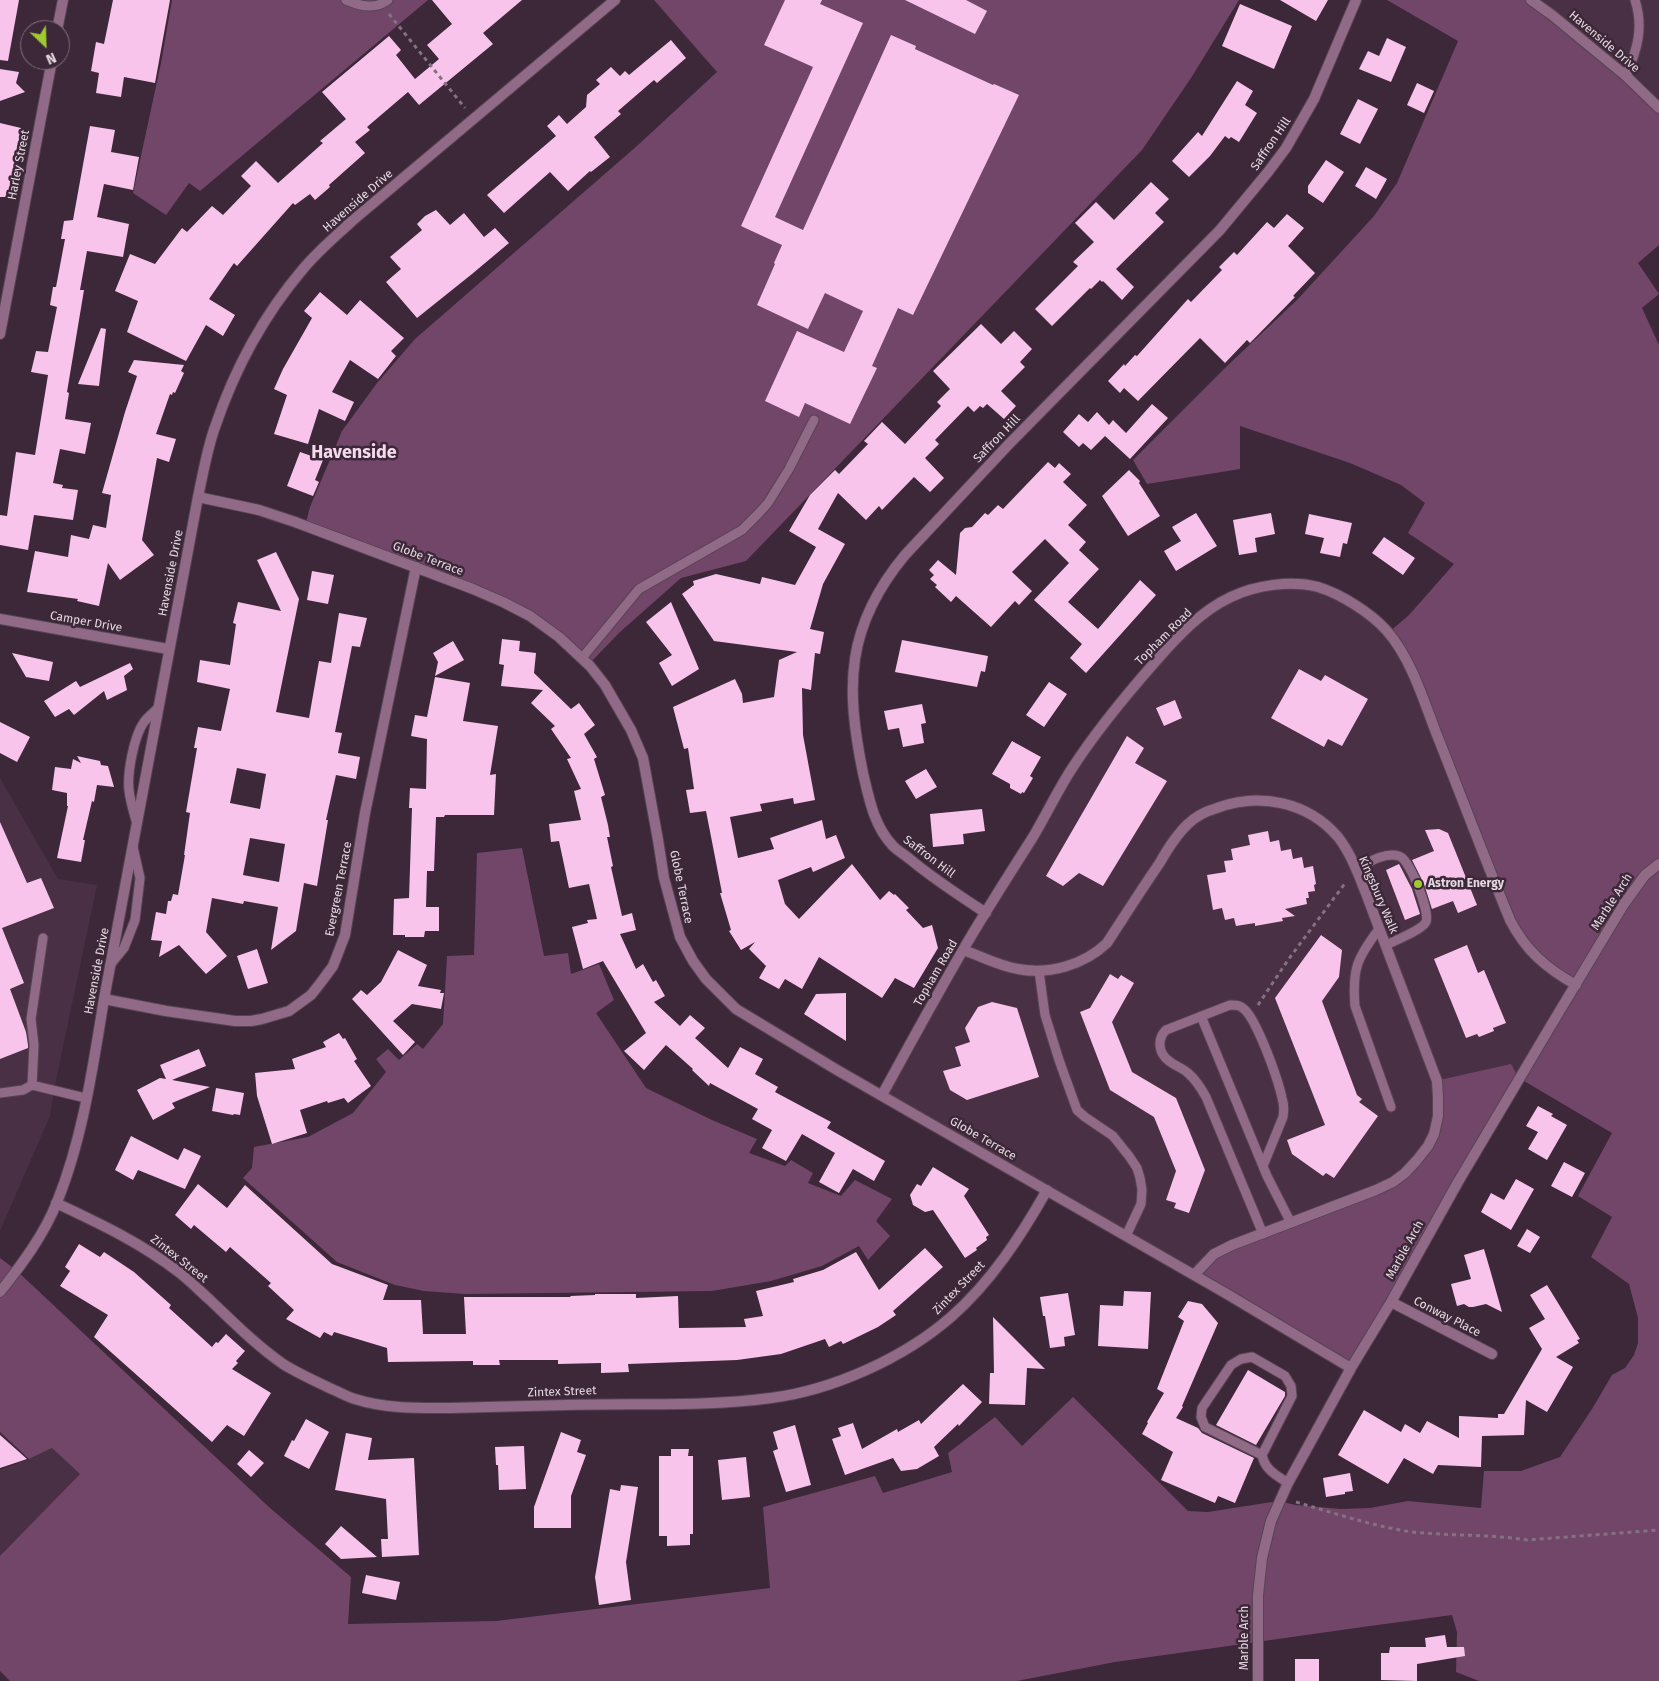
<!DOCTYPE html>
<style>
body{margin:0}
#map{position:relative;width:1659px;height:1681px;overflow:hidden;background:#3c2838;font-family:"Fira Sans",sans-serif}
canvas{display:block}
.north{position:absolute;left:20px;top:20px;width:50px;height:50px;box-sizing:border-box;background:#3c2838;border:1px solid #806e7c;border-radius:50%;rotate:156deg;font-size:14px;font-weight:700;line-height:20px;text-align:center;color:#e5d8e2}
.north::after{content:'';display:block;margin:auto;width:18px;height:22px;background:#9eca2f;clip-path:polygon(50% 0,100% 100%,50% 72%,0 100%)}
</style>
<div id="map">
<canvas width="1659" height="1681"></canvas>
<div class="north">N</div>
</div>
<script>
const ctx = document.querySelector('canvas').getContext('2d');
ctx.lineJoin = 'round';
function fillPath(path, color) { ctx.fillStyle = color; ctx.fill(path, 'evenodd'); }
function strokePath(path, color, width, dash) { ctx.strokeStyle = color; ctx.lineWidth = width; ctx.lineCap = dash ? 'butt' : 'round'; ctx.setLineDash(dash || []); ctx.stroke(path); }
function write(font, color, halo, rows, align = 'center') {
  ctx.font = font + ' "Fira Sans",sans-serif'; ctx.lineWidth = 5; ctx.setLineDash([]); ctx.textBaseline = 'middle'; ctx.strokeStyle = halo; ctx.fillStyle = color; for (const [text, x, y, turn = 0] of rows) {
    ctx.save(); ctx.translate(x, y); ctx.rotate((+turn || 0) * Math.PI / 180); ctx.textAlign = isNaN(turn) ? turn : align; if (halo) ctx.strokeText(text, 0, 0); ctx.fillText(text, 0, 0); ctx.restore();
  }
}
fillPath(new Path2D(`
 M1529,0H1659V109Z
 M1280,584L1331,594L1388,633L1575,986L1518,1078L1433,1132L1404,1172L1193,1276L882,1095L1035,834L1120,703L1213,608Z
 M0,778L58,879L97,885L54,1090L50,1116L0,1231Z
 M52,1448L80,1474L0,1556V1470L29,1459Z`), '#4a3044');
fillPath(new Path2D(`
 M172,0H428L200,191L189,183L166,215L133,193L161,63Z
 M654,0H1239L1191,78L1142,150L746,561L681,578L620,632L588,665L530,616L305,526L310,507L342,431L377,383L415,339L638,145L717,72Z
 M1387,0H1529L1659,109V245L1638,263L1659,294L1642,308L1659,345V1681H1479L1456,1672L1457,1632L1452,1615L1370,1626L1115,1662L1017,1681H10L0,1671V1556L80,1474L52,1448L29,1459L0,1432V1258L16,1270L270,1508L351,1577L348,1624L496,1621L770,1588L763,1507L875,1476L883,1493L952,1472L948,1453L995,1417L1022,1446L1073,1397L1188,1511L1208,1512L1278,1501L1296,1505L1340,1509L1370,1508L1408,1501L1481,1508L1484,1471H1521L1560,1457L1592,1409L1612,1375L1625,1368L1634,1355L1638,1343V1318L1629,1284L1591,1257L1612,1217L1578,1196L1612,1133L1519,1078L1351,1368L1193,1276L1203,1263L1374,1189L1404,1172L1433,1132L1435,1081L1511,1064L1518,1077L1575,986L1519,938L1418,688L1388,633L1409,615L1454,564L1408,533L1425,503L1401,485L1350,463L1240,426V469L1147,484L1133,460L1226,367L1297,300L1374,216L1397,183L1458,41Z
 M522,848L544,956L568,953L571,974L599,964L614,1000L596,1013L646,1088L712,1120L757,1139L749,1153L785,1166L791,1160L813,1173L808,1183L841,1196L855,1180L892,1199L876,1221L890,1236L868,1260L859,1246L822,1266L771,1281L712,1291L465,1294L424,1291L395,1285L337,1262L243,1178L252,1168L254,1147L308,1137L353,1113L386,1072L376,1059L388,1049L399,1060L417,1044L423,1049L443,1024L447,956L474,955L477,853Z`), '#724669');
fillPath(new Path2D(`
 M0,0H19L8,61L0,60Z
 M113,0H170L155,83L124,77L121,97L96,93L99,73L91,71L96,42L104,44Z
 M432,0H522L483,33L493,44L419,105L408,92L367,127L370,130L355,142L365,153L329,185L330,187L315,200L310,194L295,205L293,203L237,266L234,263L209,299L235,315L223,336L206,325L186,361L127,332L138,301L115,291L130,254L155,264L182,228L187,232L212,206L223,215L251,186L241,176L256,161L278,183L323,143L320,141L346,119L322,92L389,36L401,50L396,55L415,79L439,59L427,45L452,24Z
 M785,0H822L820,4L863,23L775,217L803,230L891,35L916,46L915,49L993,85L994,84L1019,95L913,315L898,308L872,366L877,368L850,424L805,403L799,417L765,401L797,331L844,352L863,311L825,293L808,329L757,305L775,264L774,263L782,245L741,226L813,67L764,45Z
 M905,0H966L987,11L975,34Z
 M1280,0H1328L1316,21Z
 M1240,4L1292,26L1274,69L1222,46Z
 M1387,38L1406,47L1391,82L1359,69L1368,51L1379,56Z
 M671,40L686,58L657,83L654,80L618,111L621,114L594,137L610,157L591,172L590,171L568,191L550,172L504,213L487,195L556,136L547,126L559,115L567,124L586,107L587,95L600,84L596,80L611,67L620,76L625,71L629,75Z
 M0,69L19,72L16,83L25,92L0,101Z
 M1237,81L1253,91L1245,105L1257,113L1239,142L1231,137L1229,139L1225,136L1210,156L1189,177L1172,161L1198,132L1202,136Z
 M1417,83L1434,91L1424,113L1407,105Z
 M1358,99L1378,109L1360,144L1340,134Z
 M0,123L21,128L9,197H0Z
 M90,126L115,130L111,152L139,157L133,190L104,184L97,217L129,224L123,257L87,251L80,290H84L67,392L69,393L65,419L91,423L85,454L60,449L53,483L63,485L62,488L78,490L73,520L34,515L28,550L0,545V515L7,516L16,452L35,455L48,375L31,372L36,351L48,352L57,307L50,305L53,287H56L65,239H61L64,221L73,220Z
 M1326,160L1344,172L1323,203L1308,193V186Z
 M1366,167L1387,179L1376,199L1355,186Z
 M1151,182L1169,199L1155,213L1164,222L1116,269L1134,287L1122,300L1103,281L1102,282L1100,280L1091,289L1090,288L1052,326L1035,309L1078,266L1073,262L1094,242L1075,223L1096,202L1114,220Z
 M436,210L450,225L464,213L484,237L495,228L509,243L472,274L417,318L386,282L401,269L390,257L422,230L417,224L425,216Z
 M1287,214L1304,228L1288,246L1315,273L1293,296L1295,297L1250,343L1247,340L1225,363L1200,338L1138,401L1124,388L1120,393L1108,381L1124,364L1125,366L1135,355L1137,356L1188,299L1191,302L1222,270L1219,267L1234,252L1237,255L1267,222L1274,228Z
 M320,292L347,315L360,300L404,338L391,351L396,356L378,379L350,360L332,392L354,402L345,421L319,409L308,444L274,434L287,395L274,389L283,369L312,318L304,311Z
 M981,324L1001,344L1014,331L1032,349L1020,362L1025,367L1001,391L1016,406L1004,419L987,404L983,408L980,406L974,412L968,406L935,440L939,444L925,458L944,478L930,492L914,477L882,510L879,506L866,520L838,493L818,529L845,544L823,584L810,629L824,632L820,654L815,653L811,690L802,688L803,735L815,800L794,804L793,798L760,804L762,811L730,817L738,858L774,849L770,838L822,820L826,839L836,835L845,858L813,872L811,867L778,880L785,904L799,919L852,864L880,900L889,891L894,895L895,894L909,908L906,910L923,928L932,925L938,948L914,988L895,978L882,998L819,957L802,989L785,979L779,989L759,978L766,966L749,949L755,942L741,950L729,931L731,930L720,893H722L706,811L690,813L686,790L694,789L688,748L684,749L673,707L735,679L742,694L743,703L774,697L779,660L797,652L714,641L682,594L694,585L693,581L716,574L760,584L762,577L795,585L816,547L789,531L810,495L835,470L839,474L868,444L864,441L882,422L905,444L941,406L937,402L950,389L933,371Z
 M101,328L106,329L99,386L78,384Z
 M134,360L184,365L181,371L184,373L175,393L173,392L172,395L170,394L156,434L176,439L169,462L157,458L142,540L154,555L120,580L108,563L99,606L77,601L78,599L27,592L35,551L68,557L71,535L89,539L93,525L106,528L111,495L102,493L125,412L137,376L128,372Z
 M1152,404L1168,418L1130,459L1105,436L1091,450L1083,443L1079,447L1063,432L1079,414L1088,422L1097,412L1109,425L1113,420L1126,433Z
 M300,452L323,460L315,480L319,482L313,496L287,486Z
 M1048,462L1055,468L1059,463L1071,474L1063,482L1087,505L1068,525L1086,542L1079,550L1099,569L1068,602L1098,629L1140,580L1156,595L1086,673L1070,658L1082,644L1034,600L1069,563L1045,539L1012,572L1032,591L1019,605L1015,601L991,627L956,596L951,602L935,587L937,585L930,579L934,575L929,570L938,560L956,575L960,533L965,528L972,527L985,513L988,515L998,505L1003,509Z
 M1129,470L1140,481L1139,483L1160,516L1128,536L1102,496Z
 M1196,513L1217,546L1176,571L1164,551L1181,541L1172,527Z
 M1271,513L1275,534L1255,538L1257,552L1239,555L1233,520Z
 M1309,514L1352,523L1347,544L1343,543L1340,557L1320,553L1324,538L1305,534Z
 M1384,537L1415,558L1403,575L1372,553Z
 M276,552L299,599L276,712L309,718L319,661L331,663L339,613L367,618L360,647L352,646L335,732L342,733L338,753L360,757L356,779L336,775L326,820H328L317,886L304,883L296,931L271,950L278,907L244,901L243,904L212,898L206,932L227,956L206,974L179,945L159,957L162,941L151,940L156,912L166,914L168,901H171L173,894L178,895L185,855H184L190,813L186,812L197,748H194L198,727L221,731L230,689L197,682L200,660L230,665L236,624L233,623L238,602L281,611L257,560ZM237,768L266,774L260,809L230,803ZM250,838L285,844L279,882L243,875Z
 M312,571L334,575L328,604L307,600Z
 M671,602L699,669L672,686L659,663L672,655L646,622Z
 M502,639L520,641L519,651L536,653L534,673L571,709L579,703L595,725L584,734L597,757L594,759L605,795L601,797L608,825L610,837H607L613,866L611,867L622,916L632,913L636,930L620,934L636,969L643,964L653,982L656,980L665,996L654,1002L680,1026L690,1015L705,1028L695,1038L728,1068L740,1047L763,1059L755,1074L778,1087L775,1092L831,1122L827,1128L885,1161L874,1181L853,1169L839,1193L819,1182L835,1153L802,1134L786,1161L762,1148L772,1130L752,1119L758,1109L710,1083L709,1086L692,1070L693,1069L666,1045L644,1070L624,1051L646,1033L603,961L583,969L572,927L588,923L587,920L597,919L589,884L569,888L559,841L551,842L549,824L581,820L574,791L581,789L567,759L571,758L551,729L555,726L531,703L543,690L501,686L504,665L499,664Z
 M902,640L988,656L985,672L981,671L977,687L895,672Z
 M453,641L464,660L435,676L438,662L433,653Z
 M12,653L53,662L49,681L26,677Z
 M130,663L133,669L124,676L127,690L107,700L104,691L74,715L69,709L55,717L44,701L76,681L80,687Z
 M1299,669L1321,681L1325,675L1368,699L1342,746L1328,739L1324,747L1271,718Z
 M435,677L470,683L463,721L498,726L490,775L496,774L494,815H445L444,817H436L434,871H427L426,907H439V931H425L424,937H405V935H393L394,899L409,898L412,808H409L410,788L426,789L427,739L411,736L415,715L427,717Z
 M1049,682L1067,694L1044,727L1026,715Z
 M1175,700L1182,718L1164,726L1156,708Z
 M922,704L926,723L921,724L924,743L903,747L899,728L888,730L884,711Z
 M0,722L30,737L17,762L0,753Z
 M1127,736L1144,748L1135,763L1167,781L1103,886L1079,873L1063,886L1046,876Z
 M1012,741L1041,757L1030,776L1033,778L1024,793L1022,792L1021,794L1010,788V784L992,774Z
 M77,756L100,761L101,765L108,766L114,787L97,785L94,802L92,801L83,840H85L81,862L57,858L68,806H67V793L52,790L55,767L71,769L73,759L81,763Z
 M926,769L937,787L916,799L905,781Z
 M982,809L985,831L963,834L964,844L933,847L930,814Z
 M0,822L27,883L41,878L54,908L2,928L24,983L10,989L26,1032L28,1045V1048L0,1059Z
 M1439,829L1448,833L1477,905L1458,913L1453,901L1432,909L1424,884L1412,860L1434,851L1425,830Z
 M1268,831L1270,842L1279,840L1281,851L1291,849L1293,859L1302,857L1304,868L1313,866L1316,884L1314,885L1315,891L1308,892L1309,898H1306L1307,904L1285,909L1295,916L1282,918L1283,921L1255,926V923L1236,926L1234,918L1225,920L1222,908L1213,910L1207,875L1226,872L1224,861L1233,860L1231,849L1250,845L1248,835Z
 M1399,864L1412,889L1420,914L1405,920L1386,870Z
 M1321,935L1342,950L1339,977L1322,1001L1357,1095L1362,1099L1359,1102L1378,1116L1334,1178L1326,1173L1323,1176L1292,1154L1287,1140L1325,1125L1275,998Z
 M1467,945L1478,973L1484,970L1506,1023L1493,1028L1494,1031L1479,1037L1477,1034L1466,1038L1434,959Z
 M257,949L268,983L248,989L237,956Z
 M398,950L427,965L418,986L441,990L440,993H444L441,1009L412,1004L393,1021L415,1042L403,1055L352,999L361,990L367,995L381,982Z
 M1110,974L1118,979L1121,975L1134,983L1112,1022L1132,1072L1176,1098L1205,1170L1189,1213L1174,1208L1176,1203L1166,1200L1176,1171L1154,1117L1110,1090L1080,1012L1090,1008Z
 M846,993V1041L804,1014L816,994Z
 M992,1002L1017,1008L1039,1077L967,1100L950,1090L943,1071L961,1066L955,1047L970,1042L965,1028L978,1007Z
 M339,1033L343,1039L345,1038L357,1059L354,1061L371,1086L348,1103L344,1098L328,1103L327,1101L300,1110L307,1133L272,1144L257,1096L255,1073L295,1069L292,1059L326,1047L323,1042Z
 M199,1049L206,1066L172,1080L210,1087L172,1103L175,1108L153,1120L137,1090L160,1078L166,1079L160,1065Z
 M216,1088L244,1093L240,1115L234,1114L233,1115L212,1111Z
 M1538,1106L1553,1114L1551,1116L1567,1125L1547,1160L1528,1149L1538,1132L1526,1126Z
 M131,1136L178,1160L184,1148L201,1156L185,1189L138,1170L133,1180L115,1170Z
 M1564,1162L1585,1173L1572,1197L1551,1186Z
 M933,1167L969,1189L964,1196L989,1235L986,1237L987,1240L976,1248L977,1250L965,1258L933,1210L925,1212L913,1205L910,1195L917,1184L921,1186Z
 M1516,1179L1534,1189L1511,1230L1481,1212L1491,1193L1504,1200Z
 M198,1184L227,1208L245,1185L332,1264L388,1285L383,1300H421L423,1334H466L464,1297H571L570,1296L595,1295V1294H636V1298L678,1296L679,1328L746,1327L744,1319L763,1316L756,1291L794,1282L793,1279L823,1270L856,1252L879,1290L925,1248L943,1267L893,1311L896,1315L878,1327L843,1344L841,1341L829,1347L825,1339L781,1354L737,1360L628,1364L629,1372L601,1373V1363L558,1364V1360H499L500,1365H473V1361L388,1362L387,1348L334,1332L332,1336L324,1332L320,1338L286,1319L294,1310L268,1286L271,1283L230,1247L226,1252L194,1225L191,1229L175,1215Z
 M1527,1229L1540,1237L1530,1253L1517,1246Z
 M79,1244L100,1257L104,1252L134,1272L171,1305L169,1308L212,1347L216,1342L218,1343L226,1334L245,1351L236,1361L238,1363L232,1369L271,1393L244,1436L227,1425L212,1442L94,1337L108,1315L60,1286L70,1271L65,1267Z
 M1484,1249L1491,1273L1502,1312L1486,1304L1473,1307H1469L1464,1304L1457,1306L1451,1284L1471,1279L1464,1255Z
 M1547,1285L1580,1339L1577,1340L1579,1343L1556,1357L1573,1367L1547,1412L1526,1400L1524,1435L1482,1436L1481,1467L1438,1465L1433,1474L1404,1458L1388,1484L1338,1455L1364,1410L1401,1432L1405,1424L1420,1433L1427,1421L1459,1438V1416L1498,1418V1414H1504L1542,1349L1529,1328L1545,1319L1530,1295Z
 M1124,1291L1151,1292L1148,1349L1098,1346L1100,1305L1123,1306Z
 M1068,1293L1075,1335L1064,1337L1065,1346L1050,1348L1045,1316H1043L1040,1297Z
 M1188,1301L1202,1304L1218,1323L1182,1406L1183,1407L1176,1418L1198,1428L1202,1433L1254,1458L1235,1503L1218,1496L1215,1503L1161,1480L1173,1452L1142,1434L1148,1423L1147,1422L1164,1393L1157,1389L1184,1321L1178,1317Z
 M993,1317L1045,1369L1027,1368L1025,1405L989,1404L990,1373H994Z
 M1248,1370L1285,1392V1396L1256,1445L1216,1425Z
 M963,1384L982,1402L959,1426L958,1424L934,1447L939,1456L917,1469L901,1471L893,1458L845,1475L832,1439L841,1436L838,1428L853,1423L862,1449L897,1429L898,1432L919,1420L921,1424Z
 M306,1419L329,1432L309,1469L284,1456L292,1440L294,1441Z
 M795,1425L811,1485L786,1492L773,1451L778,1449L773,1432Z
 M561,1432L581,1440L577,1452L586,1455L571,1496V1528H534V1507Z
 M346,1433L372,1438L368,1460L414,1458L419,1555L382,1557L381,1539H388L386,1499L335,1490Z
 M0,1435L27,1459L0,1468Z
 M524,1446L526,1489L499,1490L498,1465H496L495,1447Z
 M671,1449H689L688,1456H693V1534H690V1545L667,1546V1536H659V1456H671Z
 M249,1450L264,1463L251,1477L237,1464Z
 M746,1457L750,1497L722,1500L718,1460Z
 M1350,1473L1353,1491L1345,1492V1494L1326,1497L1323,1478Z
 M621,1485L638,1487L626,1562L631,1600L599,1605L595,1577L610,1489L620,1491Z
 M341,1526L377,1557L341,1559L325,1544Z
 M366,1575L400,1582L396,1600L362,1593Z
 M1445,1635L1447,1647H1464L1465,1656L1417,1664V1681L1381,1680V1653H1389L1390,1647H1426L1425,1638Z
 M1295,1659H1319V1681H1295Z`), '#f8c4ec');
const lane = new Path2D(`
 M346,0C360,6 375,10 388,0
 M1626,76C1637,50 1644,28 1635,0
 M582,658L639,589L742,530L758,514L768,503L789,469L814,420
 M137,824C134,813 130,801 129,790C127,773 134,736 144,722C148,717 153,713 158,708
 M1356,869C1369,862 1384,852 1399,856C1410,859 1430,912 1426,922C1422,930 1394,941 1386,945
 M1379,929C1357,958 1352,969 1355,1006L1391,1107
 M110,965L124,948L135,920L140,878L133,847
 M1039,971L1045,1015L1059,1060L1077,1110L1085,1117L1113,1136L1129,1156L1137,1168L1140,1178L1142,1190L1141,1204L1126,1236
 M1201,1016L1267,1176L1291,1223
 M32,1085L34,1045L31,1019L43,938
 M0,1093L23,1090L32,1085L86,1098
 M1263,1234L1206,1097C1201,1088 1197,1081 1189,1074C1183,1068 1175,1066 1169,1061C1158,1053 1157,1039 1166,1030L1230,1005C1236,1005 1240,1005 1244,1009C1257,1020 1278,1079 1282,1098C1284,1104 1284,1111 1283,1117L1263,1166
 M1262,1455L1205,1427L1201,1417L1202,1408L1231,1365L1241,1359L1252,1357L1285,1376L1291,1386L1292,1396L1262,1455C1265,1470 1276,1475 1288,1483`);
const street = new Path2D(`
 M1531,0L1552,15L1626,76L1659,108
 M57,30L63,0
 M0,334L52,60
 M198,497L259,510L295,522L473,589L503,602L530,616L559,637L590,666L605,685L631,730L643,758L658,840L664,878L680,937L693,961L706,979L736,1009L837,1070L1227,1294L1351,1368
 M0,619L168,649
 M986,913C960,896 935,880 911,860C905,855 898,851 893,846C874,826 869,799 863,773C845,686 846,626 905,555L1009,444L1220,230L1268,172L1286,148L1314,99L1356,0
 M963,950C981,956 999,966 1018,969C1049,975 1084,965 1107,943C1124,917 1141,890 1159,864C1167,850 1176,835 1188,824C1196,816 1207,811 1217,808C1260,792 1308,802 1338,837C1350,852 1358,873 1365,891L1437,1081L1438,1097V1116L1434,1134L1428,1146L1417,1160L1405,1173L1393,1182L1376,1190L1232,1245L1214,1254L1194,1275
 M104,999L166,1011L235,1021H251L262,1019L289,1011L311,995L322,981L333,966L345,935L365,813L416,567
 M882,1095C909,1046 935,998 963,950C985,912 1009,875 1033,837C1046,815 1057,792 1071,770C1096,731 1126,695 1156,661C1178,636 1201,611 1231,597C1256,585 1291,580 1318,587C1341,594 1371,613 1387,631C1410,657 1423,698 1435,730C1460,793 1484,857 1510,920C1526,951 1546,968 1576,985
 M56,1203C101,1224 141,1243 180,1273C191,1282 200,1291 210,1300C233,1322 257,1346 283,1364C299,1374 317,1382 334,1390C341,1393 348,1397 355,1399C386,1409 419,1408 451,1408C489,1407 527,1406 565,1405C634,1403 703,1407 771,1398C833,1390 904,1358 951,1317C991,1282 1021,1236 1047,1190
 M0,1292C22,1264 44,1235 57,1202C83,1138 93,1066 104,999L198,497C203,474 207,449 215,427C235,368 263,316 303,269C318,251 336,236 352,221L615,0
 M1391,1302L1492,1354
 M1258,1681V1595L1262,1558L1271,1521L1288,1483L1351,1368L1391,1302L1458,1182L1550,1027L1624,904L1645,875L1659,864`);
strokePath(lane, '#574453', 11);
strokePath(street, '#574453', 12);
strokePath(new Path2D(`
 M389,14L465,108
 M1258,1005L1288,960L1346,882
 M1296,1502C1334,1513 1372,1526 1412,1532C1450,1536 1489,1534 1527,1540L1659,1530`), '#83727f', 3, [4, 4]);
strokePath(lane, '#906a87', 9);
strokePath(street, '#906a87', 10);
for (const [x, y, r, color] of [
 [1418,884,5,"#9eca2f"]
]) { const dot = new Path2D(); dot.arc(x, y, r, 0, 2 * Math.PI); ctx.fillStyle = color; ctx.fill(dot); strokePath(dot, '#3c2838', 2); }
write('12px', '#e5d8e2', '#3c2838', [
 ["Havenside Drive",1604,42,40],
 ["Saffron Hill",1271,144,-56],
 ["Harley Street",19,165,-79],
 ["Havenside Drive",358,201,-41],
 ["Saffron Hill",997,439,-46],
 ["Globe Terrace",428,559,21],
 ["Havenside Drive",171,573,-79],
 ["Camper Drive",86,622,10],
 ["Topham Road",1164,637,-45],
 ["Saffron Hill",929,857,37],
 ["Globe Terrace",681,887,78],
 ["Evergreen Terrace",339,889,-79],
 ["Kingsbury Walk",1378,895,67],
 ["Marble Arch",1612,902,-57],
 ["Havenside Drive",97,971,-79],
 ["Topham Road",936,973,-60],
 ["Globe Terrace",983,1139,30],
 ["Marble Arch",1405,1250,-61],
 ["Zintex Street",179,1259,38],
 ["Zintex Street",959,1288,-46],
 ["Conway Place",1447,1317,27],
 ["Zintex Street",562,1392,-2],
 ["Marble Arch",1245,1638,-90]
]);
write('bold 12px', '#e5d8e2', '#3c2838', [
 ["Astron Energy",1428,884]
], 'left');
write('bold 18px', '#f5daee', '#3c2838', [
 ["Havenside",354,453]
]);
</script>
